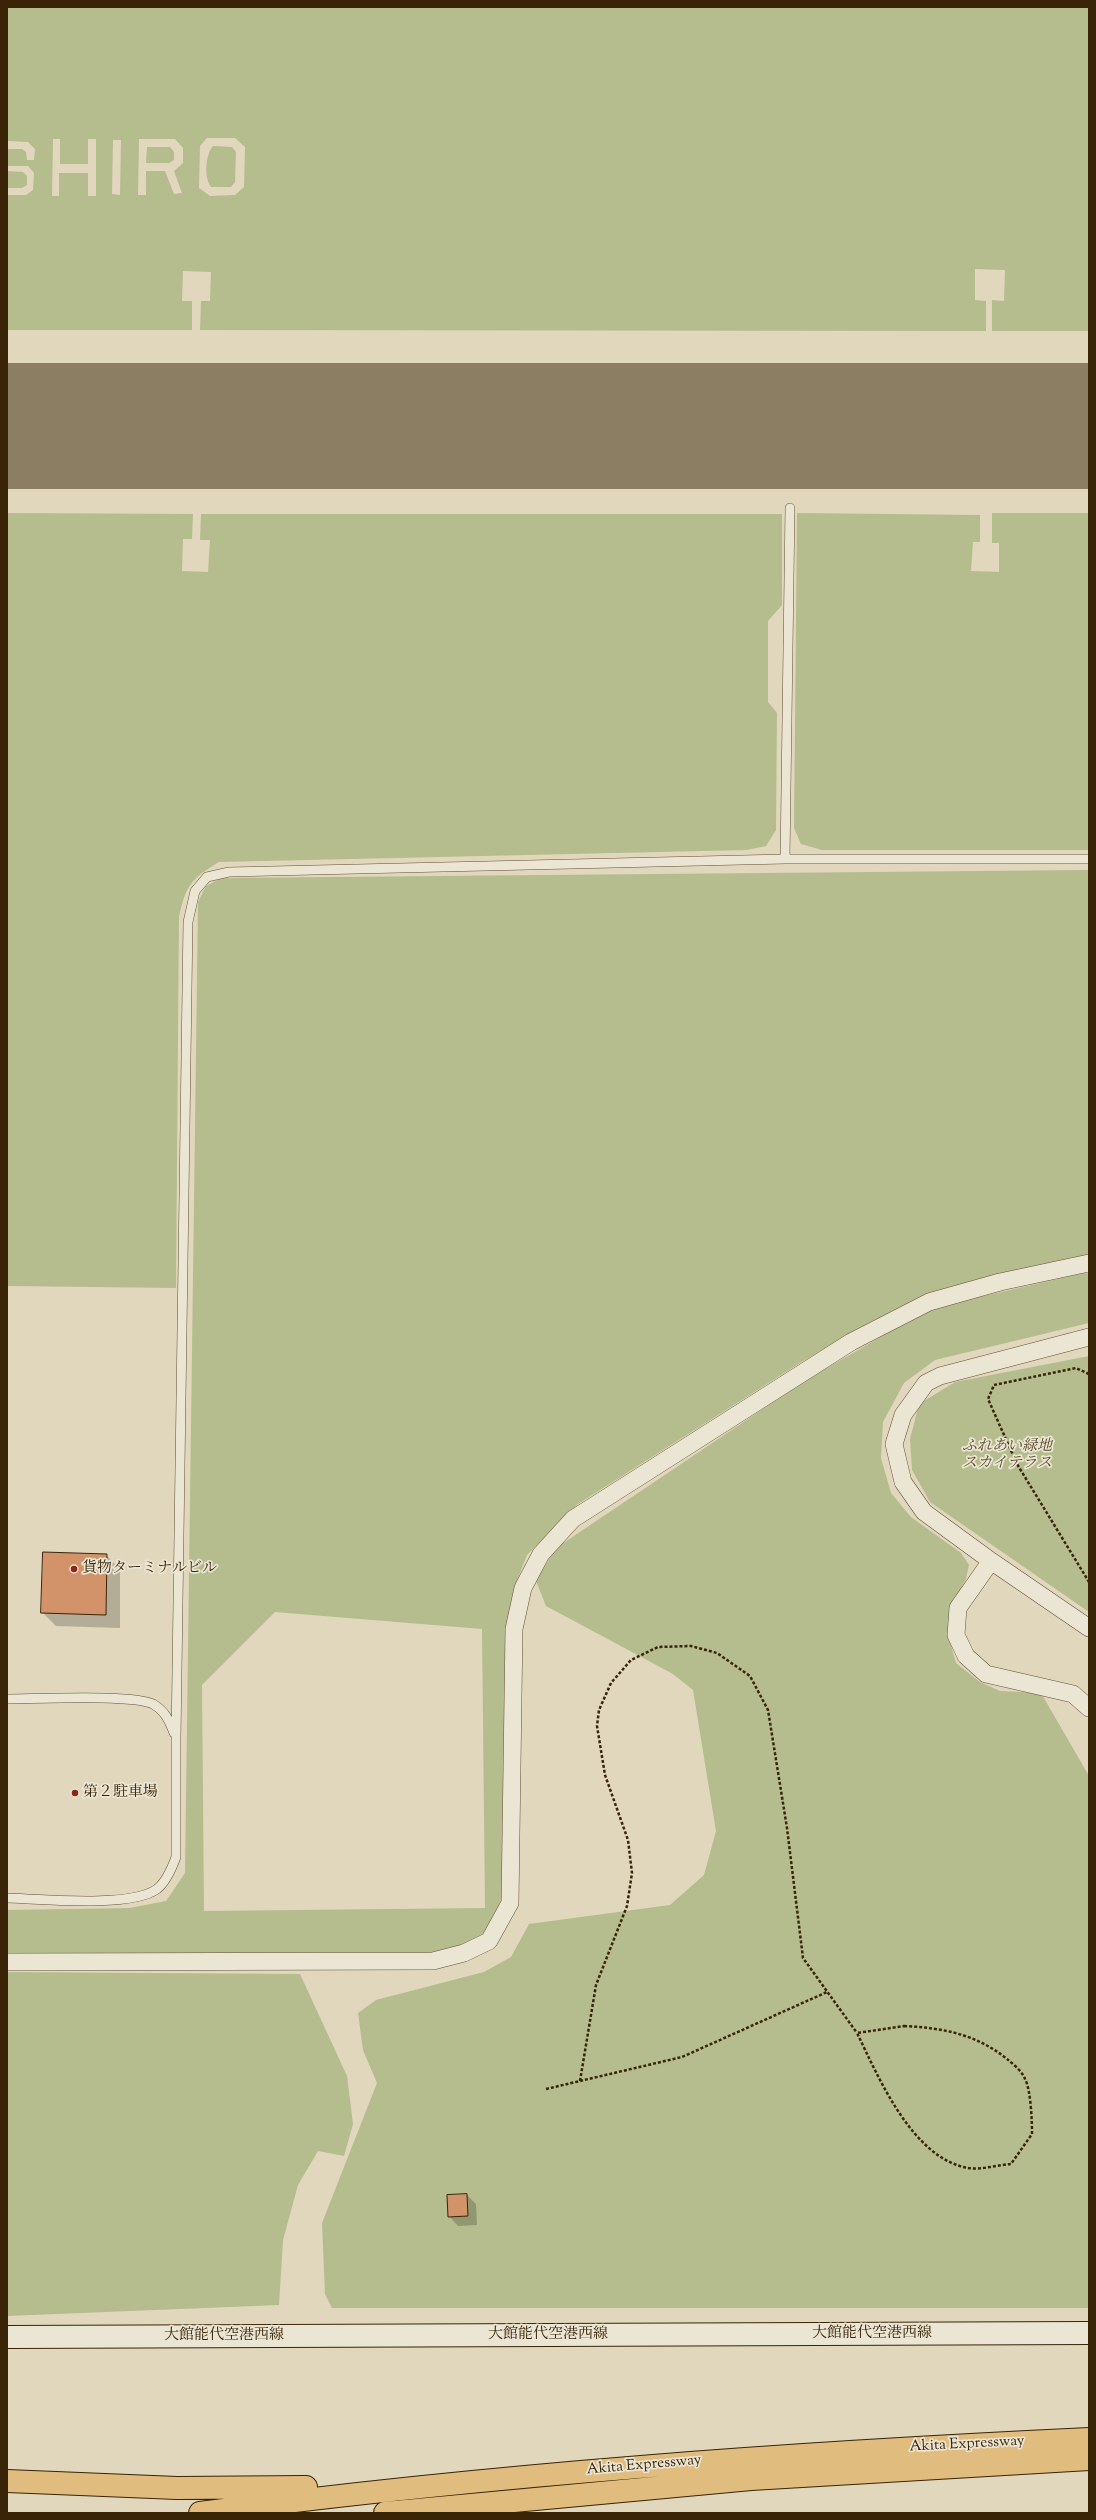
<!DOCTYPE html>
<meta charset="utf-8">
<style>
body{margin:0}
#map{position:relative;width:1096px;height:2520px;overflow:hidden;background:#e0d7bc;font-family:"Sorts Mill Goudy",serif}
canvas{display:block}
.frame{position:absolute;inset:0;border:8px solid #392408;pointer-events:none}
</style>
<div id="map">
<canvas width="1096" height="2520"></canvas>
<div class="frame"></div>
</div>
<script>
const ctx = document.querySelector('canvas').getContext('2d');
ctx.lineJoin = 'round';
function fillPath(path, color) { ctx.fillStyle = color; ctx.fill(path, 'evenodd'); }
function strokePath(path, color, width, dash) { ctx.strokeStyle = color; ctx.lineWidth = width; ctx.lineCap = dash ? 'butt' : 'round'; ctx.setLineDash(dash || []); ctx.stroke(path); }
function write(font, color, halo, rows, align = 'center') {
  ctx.font = font + ' "Sorts Mill Goudy","Noto Serif JP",serif'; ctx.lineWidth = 3.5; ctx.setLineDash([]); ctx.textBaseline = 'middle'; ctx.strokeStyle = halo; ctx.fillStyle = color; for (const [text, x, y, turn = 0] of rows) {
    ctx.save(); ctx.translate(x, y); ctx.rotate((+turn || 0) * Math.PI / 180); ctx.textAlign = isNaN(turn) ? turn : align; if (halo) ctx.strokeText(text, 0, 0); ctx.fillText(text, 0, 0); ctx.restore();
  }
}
fillPath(new Path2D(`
 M7,7H1089V331H992V300L1004,301L1005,270L975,269V300L986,301V331L200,330L201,301H210L211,272L183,271L182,301H192V330H7V195H26L33,190L34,173L28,166H7V149H22L26,152L27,160H34L35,149L28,142L7,141ZM207,138H235L245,147L244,187L235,195L210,196L199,188L200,146ZM53,139H60V164H88V139H96V196H88V173H59V196H52ZM139,139H175L183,148V163L174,171L182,193L174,194L165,171H146V195H138ZM113,140H121L120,195L112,194Z
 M213,146L232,147L236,152L235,182L231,187H211C204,178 205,155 213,146Z
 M147,147H170L174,152V160L169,163H146Z
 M7,171L23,172L27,176V185L22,188H7Z
 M7,513L193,514L192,539H183L182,571L208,572L210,540H200L201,514H782V605L768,621V702L777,713L776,830L766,846L747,850L219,862C191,879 186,885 179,917L176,1288L7,1286Z
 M797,513L980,515V542H973L971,571L999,572V543H992V513H1089V850H822L801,844L794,828Z
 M1089,870V1255L939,1291L872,1321L800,1363L578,1504L527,1555L514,1588L508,1631L502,1897L493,1921L477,1941L430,1955L7,1956V1910L130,1908L166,1901L185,1873L198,902L206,886L221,878ZM275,1612L482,1629L485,1908L204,1911L202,1685Z
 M1084,1273L1089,1274V1323L935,1360L904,1383L883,1422L881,1458L891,1493L911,1517L961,1553L969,1565L966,1579L950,1610L948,1635L956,1663L980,1682L1000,1691L1041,1693L1089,1776V2308H332L325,2294L322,2223L377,2083L363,2050L358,2013L376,2000L484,1972L511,1957L529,1924L670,1905L704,1875L716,1831L693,1690L673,1674L546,1606L536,1581L556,1548L806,1380L931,1308Z
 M1089,1356V1612L930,1502L912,1470L910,1439L919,1404L955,1382Z
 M7,1972L300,1974L347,2076L353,2124L344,2156L318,2151L298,2185L283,2240L279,2305L7,2316Z`), '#b5bd8e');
fillPath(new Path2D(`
 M106,1555L120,1569V1628L56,1626L42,1612Z
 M467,2195L476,2204L477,2225L458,2226L449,2216Z`), '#0003');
strokePath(new Path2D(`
 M7,426H1089`), '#8c7e62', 126);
const building = new Path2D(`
 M43,1552L107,1554L106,1615L41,1613Z
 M467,2194L468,2216L448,2217L447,2195Z`);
fillPath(building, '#d2926a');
strokePath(building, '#392408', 1);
const lane = new Path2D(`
 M785,859L790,508
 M7,1699C35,1699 133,1694 153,1704C165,1711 169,1720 174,1733
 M7,1898C40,1899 131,1908 157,1889C166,1882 172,1868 176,1857V1738L188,922L195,891L207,877L229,872L785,859H1089`);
const street = new Path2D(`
 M1089,1337L940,1376L926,1383L903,1415L894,1444L903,1482L924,1512L991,1561L1089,1628
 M991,1561L958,1608L956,1635L966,1656L986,1674L1073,1694L1089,1708
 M7,1962L433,1961L464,1953L489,1941L510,1903L514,1629L523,1588L541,1554L573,1519L851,1342L929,1302L1000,1282L1089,1263`);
const secondary = new Path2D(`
 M7,2337L1089,2333`);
const highway = new Path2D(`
 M7,2481L177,2488L306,2487
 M200,2513C496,2474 792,2453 1089,2439
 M385,2513L751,2479L1089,2459`);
strokePath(lane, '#635135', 10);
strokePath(street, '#635135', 18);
strokePath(secondary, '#392408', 24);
strokePath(highway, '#392408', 24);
strokePath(new Path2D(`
 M1089,1374L1076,1368L994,1385L988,1399L1017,1464L1089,1582
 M904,2026C943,2028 976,2034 1007,2059C1013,2064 1022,2071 1025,2079C1031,2090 1032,2122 1032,2134L1011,2164C998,2165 981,2170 968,2168C912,2158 879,2078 857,2033Z
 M580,2081L596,1985L627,1906L632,1873L628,1840L605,1775L597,1726L599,1710L611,1683L631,1660L658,1647L691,1646L717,1653L750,1676L768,1710L787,1828L803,1958L857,2033
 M546,2089L682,2057L827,1992`), '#392408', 2.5, [3, 2]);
strokePath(lane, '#ebe5d3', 9);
strokePath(street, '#ebe5d3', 17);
strokePath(secondary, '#ebe5d3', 22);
strokePath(highway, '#e0bc7e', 22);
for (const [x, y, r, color] of [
 [74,1569,4,"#8f2418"],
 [75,1793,4,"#8f2418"]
]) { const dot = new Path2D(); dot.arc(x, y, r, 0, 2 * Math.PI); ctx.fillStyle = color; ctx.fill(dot); strokePath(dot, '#ebe5d3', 1.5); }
write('italic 15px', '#584a2a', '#ebe5d3', [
 ["ふれあい緑地",1007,1447],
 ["スカイテラス",1007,1464]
]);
write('15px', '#392408', '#ebe5d3', [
 ["貨物ターミナルビル",82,1569],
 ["第２駐車場",83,1793]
], 'left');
write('15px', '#392408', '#ebe5d3', [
 ["大館能代空港西線",872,2334],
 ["大館能代空港西線",548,2335],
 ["大館能代空港西線",224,2336],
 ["Akita Expressway",967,2445,-3],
 ["Akita Expressway",644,2466,-5]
]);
</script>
